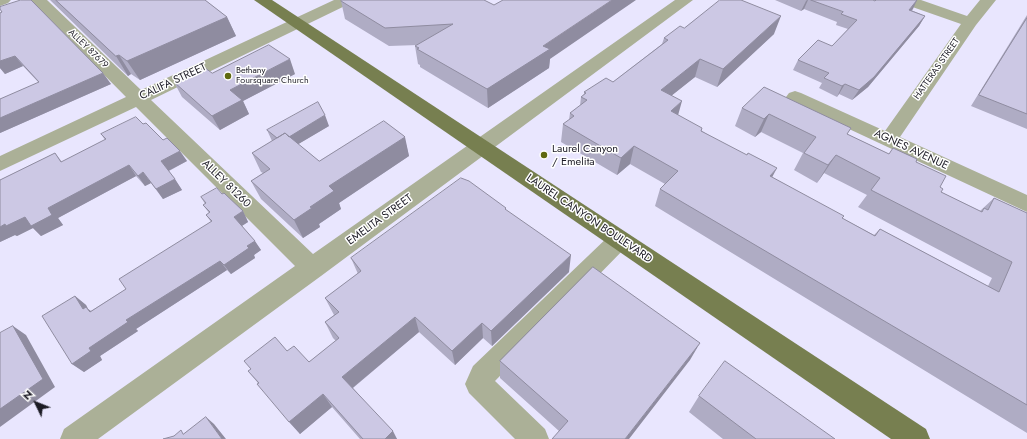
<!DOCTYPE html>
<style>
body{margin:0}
#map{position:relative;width:1027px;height:439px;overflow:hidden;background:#e9e6fe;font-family:Jost,sans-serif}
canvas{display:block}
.north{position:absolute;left:16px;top:383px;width:40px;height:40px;-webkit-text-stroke:3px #fff;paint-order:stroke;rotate:313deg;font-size:11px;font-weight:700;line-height:16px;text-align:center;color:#1c1b25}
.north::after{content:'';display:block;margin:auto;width:14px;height:18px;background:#1c1b25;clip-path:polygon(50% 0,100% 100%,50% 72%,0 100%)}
</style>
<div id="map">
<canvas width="1027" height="439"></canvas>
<div class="north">N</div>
</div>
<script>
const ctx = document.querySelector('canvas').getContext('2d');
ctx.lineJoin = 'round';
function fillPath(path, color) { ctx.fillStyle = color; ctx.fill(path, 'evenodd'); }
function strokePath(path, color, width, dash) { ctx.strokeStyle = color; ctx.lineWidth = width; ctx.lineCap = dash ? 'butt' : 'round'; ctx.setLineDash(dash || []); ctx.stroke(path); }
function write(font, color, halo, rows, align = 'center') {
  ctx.font = font + ' Jost,sans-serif'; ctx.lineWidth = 3; ctx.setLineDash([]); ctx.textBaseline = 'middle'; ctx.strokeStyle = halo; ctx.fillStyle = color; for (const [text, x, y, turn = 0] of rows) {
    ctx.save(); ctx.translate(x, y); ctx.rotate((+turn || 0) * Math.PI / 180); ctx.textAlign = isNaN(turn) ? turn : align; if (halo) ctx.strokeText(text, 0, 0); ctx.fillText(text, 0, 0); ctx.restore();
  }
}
fillPath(new Path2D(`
 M0,0H11L8,3L0,6Z
 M30,0H47L141,90L334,0H354L351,3L151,100L313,254L675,0H693L321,276L98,439H60L64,429L295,266L136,107L0,171V156L126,97Z
 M898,0H921L967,16L980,0H996L976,25L900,137L1027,195V212L789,101L786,97L789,93L795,91L801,93L885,131L961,24L901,3Z
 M619,231L627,234L630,240L627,246L495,381L545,429L549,439H515L469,393L465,384L473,366L611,234Z`), '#abb097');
fillPath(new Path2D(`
 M254,0H272L926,429L930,439H891Z`), '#777f50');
fillPath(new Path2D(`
 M50,0H205L227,17L236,36L140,80L131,74L128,76Z
 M484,0L550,59L549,68L488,108L420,67V65L418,64L415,46L418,45L389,46L345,19L341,1Z
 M775,0H873L913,9L911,10L925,16L919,26L868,87L852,100L839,94L837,97L819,88L822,83L793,70L798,60L832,46L848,29L836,25L837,22L804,9L801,11Z
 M0,10L111,84L0,133V99L39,83L23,66L5,74L0,68V13L2,12Z
 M1027,15V129L971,106Z
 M684,28L774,34L717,87L695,77L672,95L678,115L772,177L842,218L874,235L880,229L988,286L992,278L858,207L867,195L824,173L817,183L794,170L803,153L761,132L755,137L735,126L742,108L851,128L847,134L889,154L916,162L940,187L941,192L980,211L994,198L1026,213L1027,212V433L655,206L660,189L665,184L630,164L617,175L561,142L563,124L569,120L570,113L580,106L581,97L584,94V92L613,82L662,44L664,38Z
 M212,73L295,74L243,101L249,114L220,130L182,97L174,82Z
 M143,124L187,161L169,171L182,190L163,199L151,183L145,186L136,176L58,218L63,225L41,236L33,228L17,236L15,235L0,242V180L55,153L62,162L105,140L101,134Z
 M329,126L298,144L319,161L404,136L409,156L339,203L341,209L319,224L320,227L303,238L261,199L251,181L263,173L261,172L252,153L272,141L267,130Z
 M222,194L243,211L248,222L242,226L261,250L254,255L255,258L231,274L227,270L136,329L138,331L100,356L102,360L84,372L72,364L75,296L86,305L88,309L91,311L126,289L211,222L206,215L209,213L203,205L205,204L201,197Z
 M506,208V210L569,272L492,346L483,338L455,365L419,332L353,388L397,439H360L332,407L300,434L248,371L287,351L309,362L336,341L333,338L325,322L334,315L325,298L358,274L351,258Z
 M690,360L559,431L500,378V361Z
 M699,396L835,439H723L689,412Z`), '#afacc4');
fillPath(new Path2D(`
 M612,0H636L550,59L549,68L488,108L487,89L543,46Z
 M807,0H808L804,9L801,11L806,1Z
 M917,0L913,9L903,20L909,10Z
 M781,16L774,34L717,87L723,69Z
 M925,16L919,26L868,87L852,100L859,90Z
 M227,17L236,36L140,80L127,61Z
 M119,55L131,74L128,76L116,56Z
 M15,56L23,66L5,74L0,68V61Z
 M290,59L295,74L243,101L249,114L220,130L212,116L230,90Z
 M700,59L695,77L656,108L661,90Z
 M103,73L111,84L0,133V118Z
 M845,84L839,94L837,97L842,86Z
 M682,101L677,119L671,111Z
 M769,114L761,132L755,137L764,119Z
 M325,115L329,126L285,152L281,141Z
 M405,137L409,156L339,203L341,209L319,224L320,227L303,238L294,220L329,186Z
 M634,146L630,164L617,175L621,158Z
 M180,151L187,161L168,171L161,161Z
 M836,155L824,173L817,183L828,165Z
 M129,165L136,176L58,218L63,225L41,236L33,228L17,236L15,235L0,242V227L5,224L48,208Z
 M777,168L768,185L770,176Z
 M143,172L151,183L145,186L138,176Z
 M175,179L182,190L163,199L156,189Z
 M243,211L248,222L240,227L234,217Z
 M255,241L261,250L254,255L255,258L231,274L224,265L247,246Z
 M571,255L569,272L492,346L491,331Z
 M220,261L227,270L136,329L138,331L100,356L102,360L84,372L72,364L89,348L126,320Z
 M75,296L86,305L88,309L97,316L83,309Z
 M415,317L419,332L350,390L342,377Z
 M482,323L483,338L455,365L452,351Z
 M13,326L26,335L55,387L0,427V409Z
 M700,343L690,360L629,439H625Z
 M323,394L332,407L300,434L289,422Z
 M206,417L214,424L226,439H222Z
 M393,431L397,439H385Z`), '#8f8ca0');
const building = new Path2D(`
 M21,0H31L103,73L0,118V99L39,82L15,56L0,61V13L2,12L0,9V7Z
 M56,0H205L227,17L127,61L119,55L116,56Z
 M342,0H484L494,5L503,0H612L543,46L550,49L487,89L417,49L419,48L415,46L453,24L385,28L341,1Z
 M720,0H741L781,16L723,69L700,59L661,90L682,101L671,111L702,128L701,131L747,155L748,153L777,168L770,176L844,216L842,218L875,236L880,229L999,292L1012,262L871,190L880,178L836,155L828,165L804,153L816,137L769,114L764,119L742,108L764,87L851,128L847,134L889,154L893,148L917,159L916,162L946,176L940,187L943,189L941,192L982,212L984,208L988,210L994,198L1027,213V405L660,189L678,171L634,146L621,158L563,124L574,116L570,113L587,100L581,97L586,93L584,92L606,78L613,82L668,40L664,38L680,26L684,28Z
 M811,0H873L875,1L876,0H917L909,10L925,16L874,77L859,90L845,84L842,86L824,78L829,73L798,60L818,40L832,46L857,20L841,14L843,12Z
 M1027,18V114L979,95Z
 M269,45L290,59L230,90L242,100L212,116L174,82L205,68L212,73Z
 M318,102L325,115L289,137L285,133L277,138L267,130Z
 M136,117L143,124L146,123L163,140L167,138L180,151L161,161L175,179L156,189L143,172L138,176L129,165L48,208L52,215L31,226L25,217L6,226L5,224L0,227V180L55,153L61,162L106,139L101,134Z
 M384,121L404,136L405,137L329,186L334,191L310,207L312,208L294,220L251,181L270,169L252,153L285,133L319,161Z
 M461,178L469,181L506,208L505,209L571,255L491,331L482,323L452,351L415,317L342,377L393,431L385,439H363L323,394L289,422L257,384L259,383L248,371L251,369L244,361L275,337L287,351L294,346L309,362L339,338L325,322L339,312L325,298L361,271L351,258Z
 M217,188L222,194L224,193L243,211L234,217L255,241L247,246L249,248L224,265L220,261L126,320L128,322L89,348L91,351L72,364L42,316L75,296L83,309L86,307L90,312L126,289L119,279L212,221L206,215L210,212L203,205L206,203L201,197Z
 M593,267L700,343L625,439H552L568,421L500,361Z
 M13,326L43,379L0,409V333Z
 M725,361L835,439H756L699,396Z
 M206,417L222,439H163L174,436L181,430L183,434Z`);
fillPath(building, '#ccc8e4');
strokePath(building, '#8f8ca0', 1);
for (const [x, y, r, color] of [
 [228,76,4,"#5f690f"],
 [544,155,4,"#5f690f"]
]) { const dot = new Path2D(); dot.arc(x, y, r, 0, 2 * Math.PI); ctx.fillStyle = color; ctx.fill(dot); strokePath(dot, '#fff', 1.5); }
write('9px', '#1c1b25', '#fff', [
 ["ALLEY 87679",88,49,44],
 ["HATTERAS STREET",937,69,-55]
]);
write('9px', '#1c1b25', '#fff', [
 ["Bethany",236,71],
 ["Foursquare Church",236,81]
], 'left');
write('11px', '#1c1b25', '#fff', [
 ["CALIFA STREET",173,82,-25],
 ["AGNES AVENUE",911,150,25],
 ["ALLEY 81260",226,184,44],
 ["LAUREL CANYON BOULEVARD",589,219,34],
 ["EMELITA STREET",380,220,-36]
]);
write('11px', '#1c1b25', '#fff', [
 ["Laurel Canyon",552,149],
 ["/ Emelita",552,162]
], 'left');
</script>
